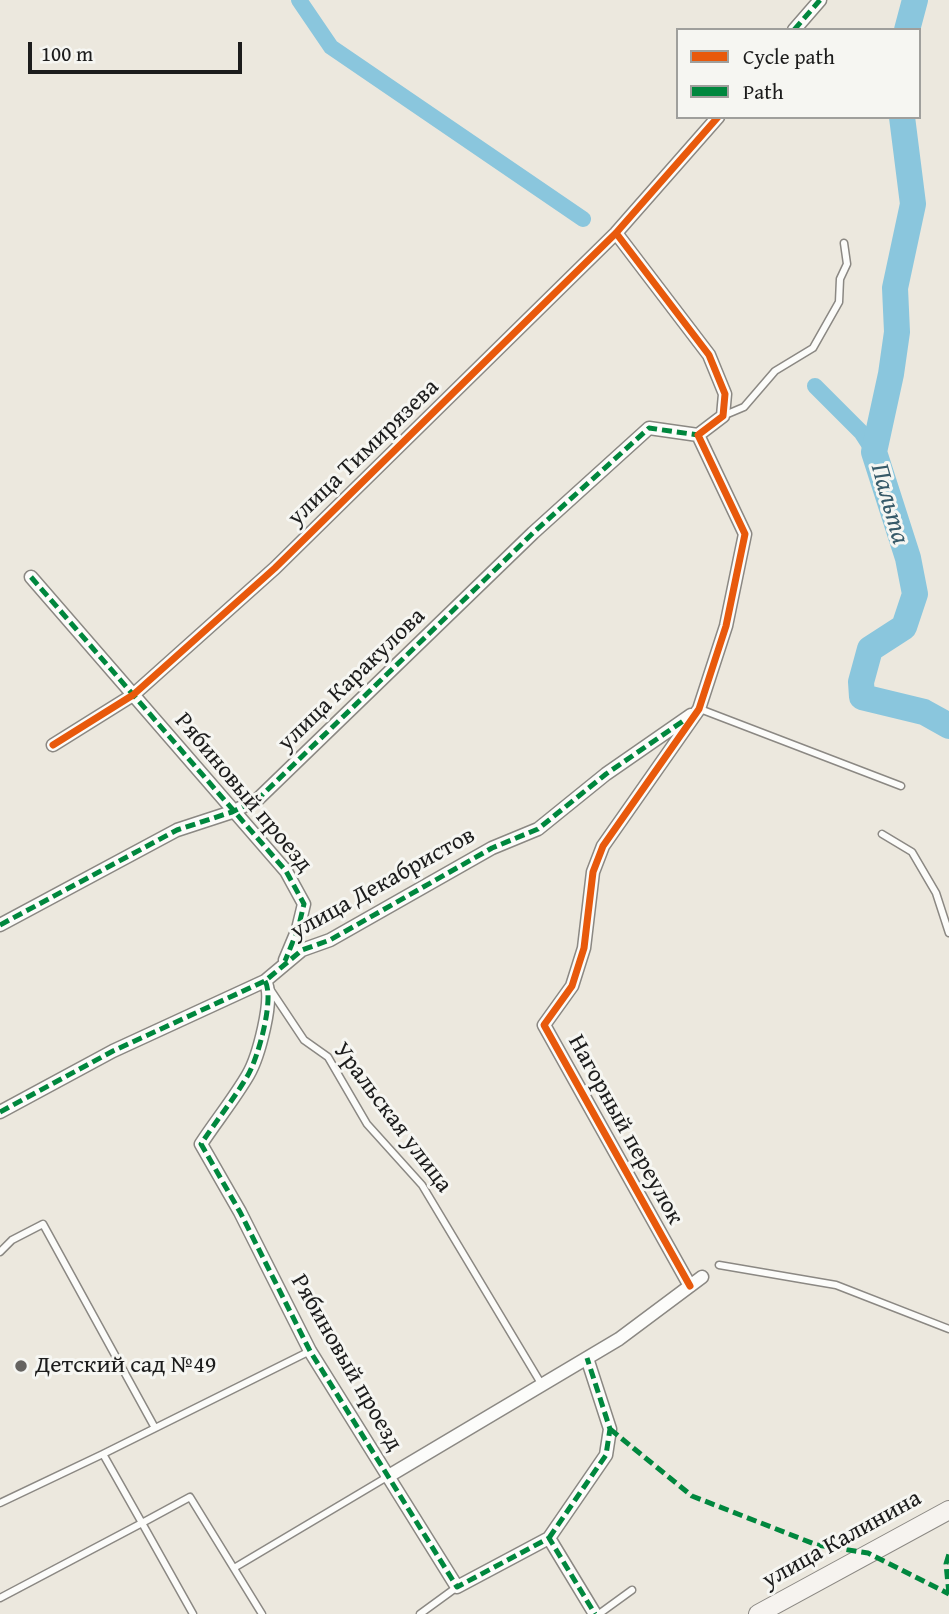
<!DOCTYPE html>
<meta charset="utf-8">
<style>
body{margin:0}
#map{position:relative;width:949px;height:1614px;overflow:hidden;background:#ece8de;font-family:"Gentium Book Plus",serif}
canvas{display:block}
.legend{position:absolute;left:676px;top:28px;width:245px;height:91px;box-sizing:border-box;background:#f6f6f2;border:2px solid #9f9f9c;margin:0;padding:9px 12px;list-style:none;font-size:21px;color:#1c1c1c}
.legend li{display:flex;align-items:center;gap:14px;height:35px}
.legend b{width:35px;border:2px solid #9f9f9c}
.scale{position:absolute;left:28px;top:42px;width:214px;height:32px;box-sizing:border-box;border:4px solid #1c1c1c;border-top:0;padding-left:9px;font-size:21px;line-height:24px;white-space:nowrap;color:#1c1c1c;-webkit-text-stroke:5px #f6f6f2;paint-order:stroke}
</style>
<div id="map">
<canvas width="949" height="1614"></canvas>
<ul class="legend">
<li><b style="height:9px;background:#e8590c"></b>Cycle path</li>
<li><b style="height:9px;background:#00873e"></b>Path</li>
</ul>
<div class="scale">100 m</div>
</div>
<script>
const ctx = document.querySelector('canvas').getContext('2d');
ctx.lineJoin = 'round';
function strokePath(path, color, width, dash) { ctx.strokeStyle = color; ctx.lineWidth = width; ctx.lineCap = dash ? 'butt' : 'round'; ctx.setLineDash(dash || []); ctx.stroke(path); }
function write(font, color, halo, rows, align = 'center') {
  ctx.font = font + ' "Gentium Book Plus",serif'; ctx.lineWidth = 6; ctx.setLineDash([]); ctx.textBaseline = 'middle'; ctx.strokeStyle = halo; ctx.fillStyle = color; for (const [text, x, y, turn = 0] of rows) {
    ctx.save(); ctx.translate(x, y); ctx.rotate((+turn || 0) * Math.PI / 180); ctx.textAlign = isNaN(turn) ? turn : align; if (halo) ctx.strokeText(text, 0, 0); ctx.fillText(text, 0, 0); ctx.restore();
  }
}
strokePath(new Path2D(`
 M299,0L331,47L583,219
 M815,386L861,432L874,452`), '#8ac6dd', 16);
strokePath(new Path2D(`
 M907,30L915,0
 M902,117L913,204L895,288L897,332L891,374L874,452L908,558L915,594L904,627L870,649L861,682L862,697L924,712L949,726`), '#8ac6dd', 26);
const service = new Path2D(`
 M725,415L744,407L775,371L813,348L839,302L840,279L847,264L844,243
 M700,709L901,786
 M882,834L912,852L936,893L949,933
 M270,989L304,1040L328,1057L367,1124L422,1185L542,1385
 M0,1252L12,1240L43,1224L155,1428
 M719,1265L836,1285L949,1329
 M0,1503L103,1454
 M234,1568L387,1477
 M0,1598L142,1523L193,1614
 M262,1614L190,1497L142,1523L103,1454L310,1351
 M420,1614L457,1587
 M599,1614L632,1590`);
const minor = new Path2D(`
 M794,30L820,0
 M616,233L709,355L725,394L723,416L698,435L745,534L726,626L699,709L603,846L593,872L584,948L572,986L544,1025L690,1286
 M31,577L286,871L304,904L298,929L285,960
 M53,745L133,695L275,568L616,233L718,117
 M0,925L177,830L232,812L258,799L533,533L649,428L698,435
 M265,981C275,998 258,1058 248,1075C234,1099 216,1121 201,1144L240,1212L310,1351L457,1587L549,1538L595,1614
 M0,1112L113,1051L265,981L302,950L330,940L492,848L538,829L606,774L691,715
 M387,1477L619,1339L702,1277
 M549,1538L606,1455L610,1429L587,1358`);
const secondary = new Path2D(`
 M758,1614L949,1510`);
strokePath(service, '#8b8883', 9);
strokePath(minor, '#8b8883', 15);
strokePath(secondary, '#8b8883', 20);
strokePath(service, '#fcfcfa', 6);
strokePath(minor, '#fcfcfa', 12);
strokePath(secondary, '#f6f3ef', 18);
strokePath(new Path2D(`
 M794,30L820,0
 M31,577L286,871L304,904L298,929L285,961
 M0,925L177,830L232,812L258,799L533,533L649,428L698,435
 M265,981C275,998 258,1058 248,1075C234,1099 216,1121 201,1144L240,1212L310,1351L457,1587L549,1538L595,1614
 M0,1112L113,1051L265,981L302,950L330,940L492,848L538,829L606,774L686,719
 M610,1429L692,1496L817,1545L868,1553L949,1594
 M549,1538L606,1455L610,1429L587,1358
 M949,1594L946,1564L949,1554`), '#00873e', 5, [10, 5]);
strokePath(new Path2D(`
 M616,233L709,355L725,394L723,416L698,435L745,534L726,626L699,709L603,846L593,872L584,948L572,986L544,1025L690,1286
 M53,745L133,695L275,568L616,233L718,117`), '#e8590c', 7);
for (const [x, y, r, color] of [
 [21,1366,7,"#656360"]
]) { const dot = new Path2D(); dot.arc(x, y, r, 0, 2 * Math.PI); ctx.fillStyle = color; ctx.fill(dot); strokePath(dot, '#f6f6f2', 2.5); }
write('24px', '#1c1c1c', '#f6f6f2', [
 ["улица Тимирязева",364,453,-44],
 ["улица Каракулова",352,680,-44],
 ["Рябиновый проезд",243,793,50],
 ["улица Декабристов",383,884,-29],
 ["Уральская улица",392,1118,53],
 ["Нагорный переулок",625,1130,61],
 ["Рябиновый проезд",346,1363,60],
 ["улица Калинина",842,1540,-29]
]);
write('24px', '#1c1c1c', '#f6f6f2', [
 ["Детский сад №49",35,1366]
], 'left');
write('italic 26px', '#375a69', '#f6f6f2', [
 ["Пальта",889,504,74]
]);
</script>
